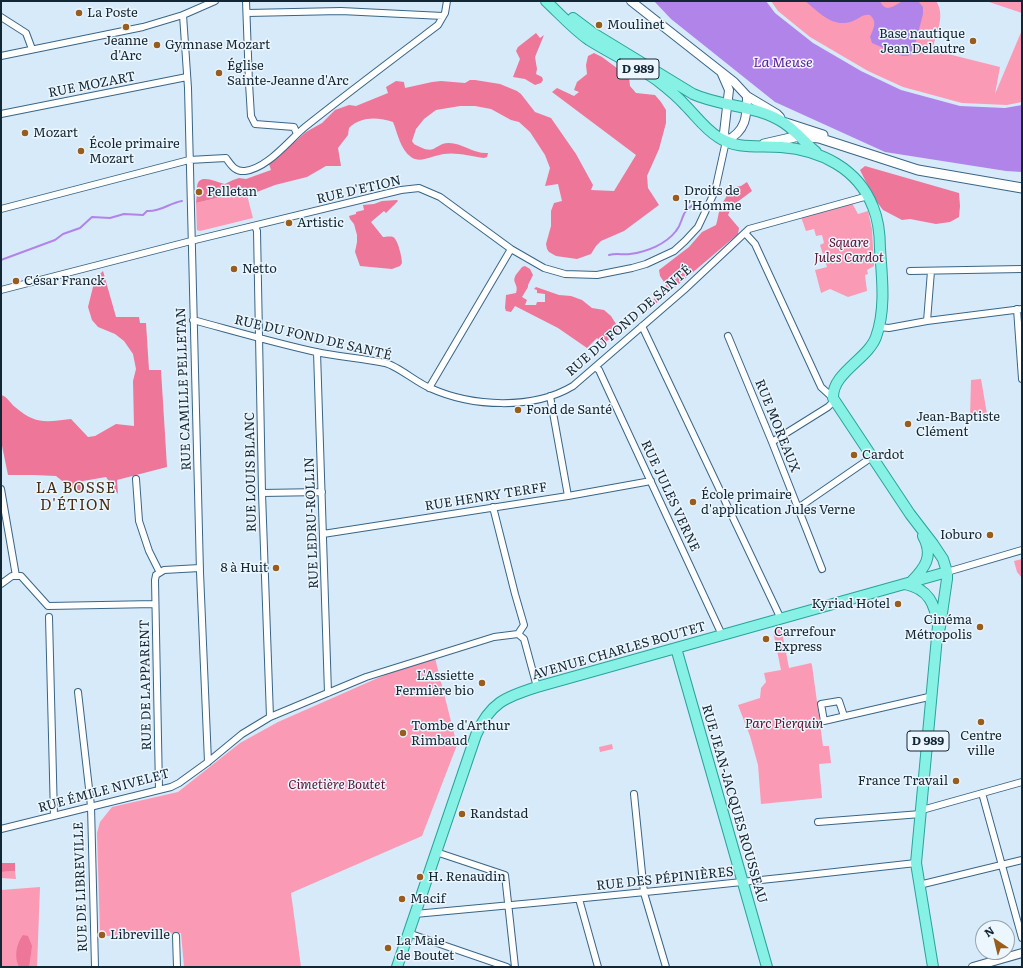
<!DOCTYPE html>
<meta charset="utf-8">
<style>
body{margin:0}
#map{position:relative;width:1023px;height:968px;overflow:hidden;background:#d7eaf9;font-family:Literata,serif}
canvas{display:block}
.frame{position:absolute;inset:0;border:2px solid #132634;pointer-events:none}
.north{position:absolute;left:975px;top:920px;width:40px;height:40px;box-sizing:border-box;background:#ecf6fe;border:1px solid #95a3ad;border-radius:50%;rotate:325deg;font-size:11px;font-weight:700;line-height:16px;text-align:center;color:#132634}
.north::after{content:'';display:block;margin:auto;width:14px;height:18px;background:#985d1d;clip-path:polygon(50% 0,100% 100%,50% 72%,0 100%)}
</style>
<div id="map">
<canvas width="1023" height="968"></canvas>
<div class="frame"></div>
<div class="north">N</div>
</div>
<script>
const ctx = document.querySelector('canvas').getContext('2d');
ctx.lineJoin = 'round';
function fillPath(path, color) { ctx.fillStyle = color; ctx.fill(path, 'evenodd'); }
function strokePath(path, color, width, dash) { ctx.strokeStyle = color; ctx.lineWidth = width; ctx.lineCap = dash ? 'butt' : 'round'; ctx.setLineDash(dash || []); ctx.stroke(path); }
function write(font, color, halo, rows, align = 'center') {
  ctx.font = font + ' Literata,serif'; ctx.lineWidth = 3; ctx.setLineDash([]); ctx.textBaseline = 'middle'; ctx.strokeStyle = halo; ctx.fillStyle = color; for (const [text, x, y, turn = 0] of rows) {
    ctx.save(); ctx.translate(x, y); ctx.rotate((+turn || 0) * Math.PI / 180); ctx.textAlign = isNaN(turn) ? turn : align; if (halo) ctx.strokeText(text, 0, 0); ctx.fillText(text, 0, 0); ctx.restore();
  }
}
fillPath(new Path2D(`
 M771,1H936C946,15 936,35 932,50L1000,67L995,94L1022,30V102L1007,105L962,103L903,87L868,71L810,37L778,11Z
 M986,1H1022V13Z
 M246,191L253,218L200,231L197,230L196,203Z
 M852,203L858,214L868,211L872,229L874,266L867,270L868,274L865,275L867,291L848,297L830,289L821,293L815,270L827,267L820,245L824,243L822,235L816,236L814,229L806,231L801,217Z
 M981,379L987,414L970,418L971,380Z
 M1022,559V578L1017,572L1014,561Z
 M780,629L782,632L789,668L811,663L812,665L823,746H829L831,763L819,764L822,798L761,804L758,765L750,736L738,705L760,698L761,688L766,682L764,673L781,670L773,631Z
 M435,658L457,745L422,836L291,893L301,967H184L181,933L106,936V932H100L97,833L100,822L112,807L178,792L240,743L278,722L387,674Z
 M612,744L613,749L600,752L599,747Z
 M15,871L16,879L1,878V872Z
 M40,887L37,967H1V890Z`), '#fb9ab4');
fillPath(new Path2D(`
 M536,33L540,38L544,35L535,57L537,69L536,74L542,77L543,80L541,83L535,85L525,79L513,77L520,59L516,51L518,47Z
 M594,53L602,57L629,77L630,86L636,93L655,95L661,102L666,110V123L659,149L647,176L648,188L659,205L624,231L601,241L596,246L591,254L577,259L556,256L549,252L547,249L546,244L551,226V211L554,203L562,201L558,184L545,186L550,168L545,155L530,132L519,122L511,120L491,109L475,106H460L436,110L424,119L416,129L412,141C414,145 416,145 420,147C436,155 435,143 449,143C462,143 474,154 488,153L487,157L484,158C472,156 455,152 444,154C434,155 420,164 411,157C400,149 398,134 393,122C378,117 361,116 349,128L348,135L338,148L341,166H326L307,177L275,185L257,192L246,191L196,203L197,194L201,193V190H197C196,171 215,182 225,184L233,180L239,178L246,179L271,170L269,164L306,132L322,123L335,110L349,105L356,106L388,93L386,87L396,81L404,82L405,88L432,82L441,81L465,83L470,80H475L500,84L517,91L521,94L535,112L551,118L576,154L593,185L591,190L614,191L636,155L552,92L557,88L574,96L579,92L574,90L577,82L587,74L586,65L588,56Z
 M865,166L959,193L960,206L959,217L950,222L936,224L910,219L902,220L883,210L874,198L860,170Z
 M747,182L752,191L732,206L728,215L739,228L738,234L647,311L648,303C655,300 659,294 665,290L666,285L660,276L659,270L689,247L702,232L716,225C718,219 718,214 720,209C722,200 728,199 729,188L741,186Z
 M397,200L398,201L386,213L384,211L371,222L383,237C385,237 390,236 393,237C398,239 402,258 402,263L400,266L392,269L360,266L355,252L357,242V235L354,224L350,219L349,216L356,214V212L364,210L363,205L374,204L382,201Z
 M525,266L530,269L533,275L528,285V287L522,297L527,300L525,305H536L537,302H545V294L537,293V290L534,289L536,287L559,295L571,296L582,300L592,308L604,310L611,316L616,324L617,333L603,344L597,338L587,348L558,328L515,306L511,312L506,311L505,308L506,295L516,293C519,285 512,282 515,277C515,275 520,270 522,267Z
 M103,271L116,317H139L140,323H146L149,370H161L167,467L117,480L118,494L106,477L83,481L82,493L66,484L56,476L34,475H8L1,441V395C7,396 10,403 15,407C36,425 46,422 71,419L88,437L95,436L116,424L134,426L133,381L136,369L133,354L124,341L115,334L98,327L92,320L88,307L95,279Z
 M1,863H15V871L1,872Z
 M23,935L28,936L32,946L29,967H19C14,957 16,944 23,935Z`), '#ed7699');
fillPath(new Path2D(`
 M654,1H766L775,13L813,43L861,71L901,90L960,106L1005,108L1022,105V172L1006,171L885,152L775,102L671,19Z
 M805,1H880C887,16 896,2 905,1C909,0 914,1 918,1L923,7V14L913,53L908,56H902L872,43L870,37C873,29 878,22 870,15C862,14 859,19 853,21C833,29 819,12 805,1Z`), '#b184ea');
strokePath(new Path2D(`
 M609,255C616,253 623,255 630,254C647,252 666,244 676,231C681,225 681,220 684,214C686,209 693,205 698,201
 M1,260L55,240L63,234L80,228L92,217L110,218L124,214L143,215L147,211C161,212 169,203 182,201`), '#b184ea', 2);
const minor = new Path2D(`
 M246,1L249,83L251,116L255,124L294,127L297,134
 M247,13L341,11L443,16
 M183,15L188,88L200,572L208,762
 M1,17L26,33L32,49
 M1,56L143,27L183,15L215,1
 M1,114L187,77
 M1,209L189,160L226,158C231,165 235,172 245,171C268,168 288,141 305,127C349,92 393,59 438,25L445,13L447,1
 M255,226L257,231L262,493L270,717
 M745,233L755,244L821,387L833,398
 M910,271L1022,269
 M1,290L191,241L401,190L419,188L440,197L511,249L544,268L565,274L597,275L632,268L646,264L674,251L685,241L698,227L715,191L726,141
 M1017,309L1022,379
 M193,320C234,331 275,343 316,352C339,357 363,358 385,363C398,366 417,383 430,388C472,407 533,410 573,386L684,290L749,229L868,196
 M927,321L931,271
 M642,326L781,619
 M879,327L889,328L927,321L1022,309
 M728,336L772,442L822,569
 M317,352L328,693
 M595,367L599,370L722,635
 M429,388L511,249
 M550,396L568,496
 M772,442L828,407L834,401
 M136,479L139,521L149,551L159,571
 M1,489L16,576
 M262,493L322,492
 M493,507L515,594L524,625L518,634
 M798,508L872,457
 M323,534L568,496L651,481
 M947,572L1022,550
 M1,584L12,576H21L48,606L155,604
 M49,617L54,816
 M518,634L524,639L537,687
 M78,692L91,806L95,967
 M844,716L839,701L821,704L824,721L933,696
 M159,790L155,580L156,575L164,570L200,568
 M982,793L1022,938
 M634,794L644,893L666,967
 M922,810L1022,782
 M818,822L921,814
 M1,829L171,787L179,783L208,762L242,734L270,717L366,677L494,637L518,634
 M436,852L505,875L515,967
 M919,885L1022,860
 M579,899L598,967
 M415,914C582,899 749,882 916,863
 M408,933L507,967
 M176,936L177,967`);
const tertiary = new Path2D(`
 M631,1L734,82L747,96C747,117 746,131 726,141L724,133L729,90L722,74
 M747,96L777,114L780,117
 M973,967L1022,953`);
const secondary = new Path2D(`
 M786,123L823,135
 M764,144L799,136L819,138L918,170L1022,188`);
const primary = new Path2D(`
 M546,1C560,14 573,29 589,40C611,54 636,65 658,81C667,88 677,96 685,105C696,116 705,129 718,137C737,150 760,145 781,147C820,150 858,168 873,207C878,219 880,235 880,249C882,277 886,310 876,337C868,359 832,373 833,398L910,514L933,544L943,559L947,572V579L940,627L938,634
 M573,18L593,33L693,94C721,107 758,105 784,123C796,131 805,143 816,152
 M911,582C925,568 934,556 923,536
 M905,584C929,589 935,604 938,626L916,863L933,967
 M676,648L767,967
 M397,967L476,735C490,703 505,697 537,687L947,572`);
strokePath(minor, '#396586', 8);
strokePath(tertiary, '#396586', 10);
strokePath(secondary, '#396586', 11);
strokePath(primary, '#29a39b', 12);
strokePath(minor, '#fff', 6);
strokePath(tertiary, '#fff', 8);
strokePath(secondary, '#fff', 9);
strokePath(primary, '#86f1e4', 10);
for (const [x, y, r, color] of [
 [79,13,4,"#985d1d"],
 [599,25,4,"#985d1d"],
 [126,27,4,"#985d1d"],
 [973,41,4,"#985d1d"],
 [157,45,4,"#985d1d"],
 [219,73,4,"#985d1d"],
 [25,133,4,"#985d1d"],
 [81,151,4,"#985d1d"],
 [199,192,4,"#985d1d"],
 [676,198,4,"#985d1d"],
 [289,223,4,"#985d1d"],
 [234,269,4,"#985d1d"],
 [16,281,4,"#985d1d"],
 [518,410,4,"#985d1d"],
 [908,424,4,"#985d1d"],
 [854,455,4,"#985d1d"],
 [693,502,4,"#985d1d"],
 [990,535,4,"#985d1d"],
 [276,568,4,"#985d1d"],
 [898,604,4,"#985d1d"],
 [980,627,4,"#985d1d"],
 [766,639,4,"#985d1d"],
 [482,683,4,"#985d1d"],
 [981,722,4,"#985d1d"],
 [403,733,4,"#985d1d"],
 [956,781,4,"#985d1d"],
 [462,814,4,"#985d1d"],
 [420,877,4,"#985d1d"],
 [402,899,4,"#985d1d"],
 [102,935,4,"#985d1d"],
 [388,948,4,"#985d1d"]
]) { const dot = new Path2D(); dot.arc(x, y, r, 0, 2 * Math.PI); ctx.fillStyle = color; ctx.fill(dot); strokePath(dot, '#ecf6fe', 1.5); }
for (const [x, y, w] of [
 [638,69,42],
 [928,741,42]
]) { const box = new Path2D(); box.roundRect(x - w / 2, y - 10, w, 20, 3); ctx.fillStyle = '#ecf6fe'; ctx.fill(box); strokePath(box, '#132634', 1); }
write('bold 12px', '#132634', null, [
 ["D 989",638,69],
 ["D 989",928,741]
]);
write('13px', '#132634', '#ecf6fe', [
 ["La Poste",87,13],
 ["Moulinet",607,25],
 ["Base nautique",965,34,"right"],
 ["Jean Delautre",965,49,"right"],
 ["Jeanne",126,41,"center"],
 ["d'Arc",126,56,"center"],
 ["Gymnase Mozart",165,45],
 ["Église",227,66],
 ["Sainte-Jeanne d'Arc",227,81],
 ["Mozart",33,133],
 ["École primaire",89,144],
 ["Mozart",89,159],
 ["Droits de",684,191],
 ["l'Homme",684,206],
 ["Pelletan",207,192],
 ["Artistic",297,223],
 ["Netto",242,269],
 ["César Franck",24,281],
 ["Fond de Santé",526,410],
 ["Jean-Baptiste",916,417],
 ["Clément",916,432],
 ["Cardot",862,455],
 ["École primaire",701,495],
 ["d'application Jules Verne",701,510],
 ["Ioburo",982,535,"right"],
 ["8 à Huit",268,568,"right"],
 ["Kyriad Hotel",890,604,"right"],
 ["Cinéma",972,620,"right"],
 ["Métropolis",972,635,"right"],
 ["Carrefour",774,632],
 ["Express",774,647],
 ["L'Assiette",474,676,"right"],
 ["Fermière bio",474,691,"right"],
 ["Tombe d'Arthur",411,726],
 ["Rimbaud",411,741],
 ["Centre",981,736,"center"],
 ["ville",981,751,"center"],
 ["France Travail",948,781,"right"],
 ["Randstad",470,814],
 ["H. Renaudin",428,877],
 ["Macif",410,899],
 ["Libreville",110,935],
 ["La Maie",396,941],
 ["de Boutet",396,956]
], 'left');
write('13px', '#132634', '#ecf6fe', [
 ["RUE MOZART",92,85,-11],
 ["RUE D'ETION",359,190,-13],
 ["RUE DU FOND DE SANTÉ",629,321,-41],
 ["RUE DU FOND DE SANTÉ",313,338,13],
 ["RUE CAMILLE PELLETAN",184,389,-92],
 ["RUE MOREAUX",777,426,68],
 ["RUE LOUIS BLANC",251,472,-91],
 ["RUE JULES VERNE",670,496,65],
 ["RUE HENRY TERFF",486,497,-9],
 ["RUE LEDRU-ROLLIN",312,523,-92],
 ["AVENUE CHARLES BOUTET",619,651,-16],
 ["RUE DE LAPPARENT",146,685,-91],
 ["RUE ÉMILE NIVELET",104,791,-15],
 ["RUE JEAN-JACQUES ROUSSEAU",734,804,74],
 ["RUE DES PÉPINIÈRES",665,879,-6],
 ["RUE DE LIBREVILLE",81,887,-92]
]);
write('italic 13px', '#5b102d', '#ecf6fe', [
 ["Square",849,243],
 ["Jules Cardot",849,258],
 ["Parc Pierquin",784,724],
 ["Cimetière Boutet",337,785]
]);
write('italic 14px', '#5d1c95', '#ecf6fe', [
 ["La Meuse",783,63]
]);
ctx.letterSpacing = '1px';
write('15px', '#482c0e', '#ecf6fe', [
 ["LA BOSSE",76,489],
 ["D'ÉTION",76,506]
]);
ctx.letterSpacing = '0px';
</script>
